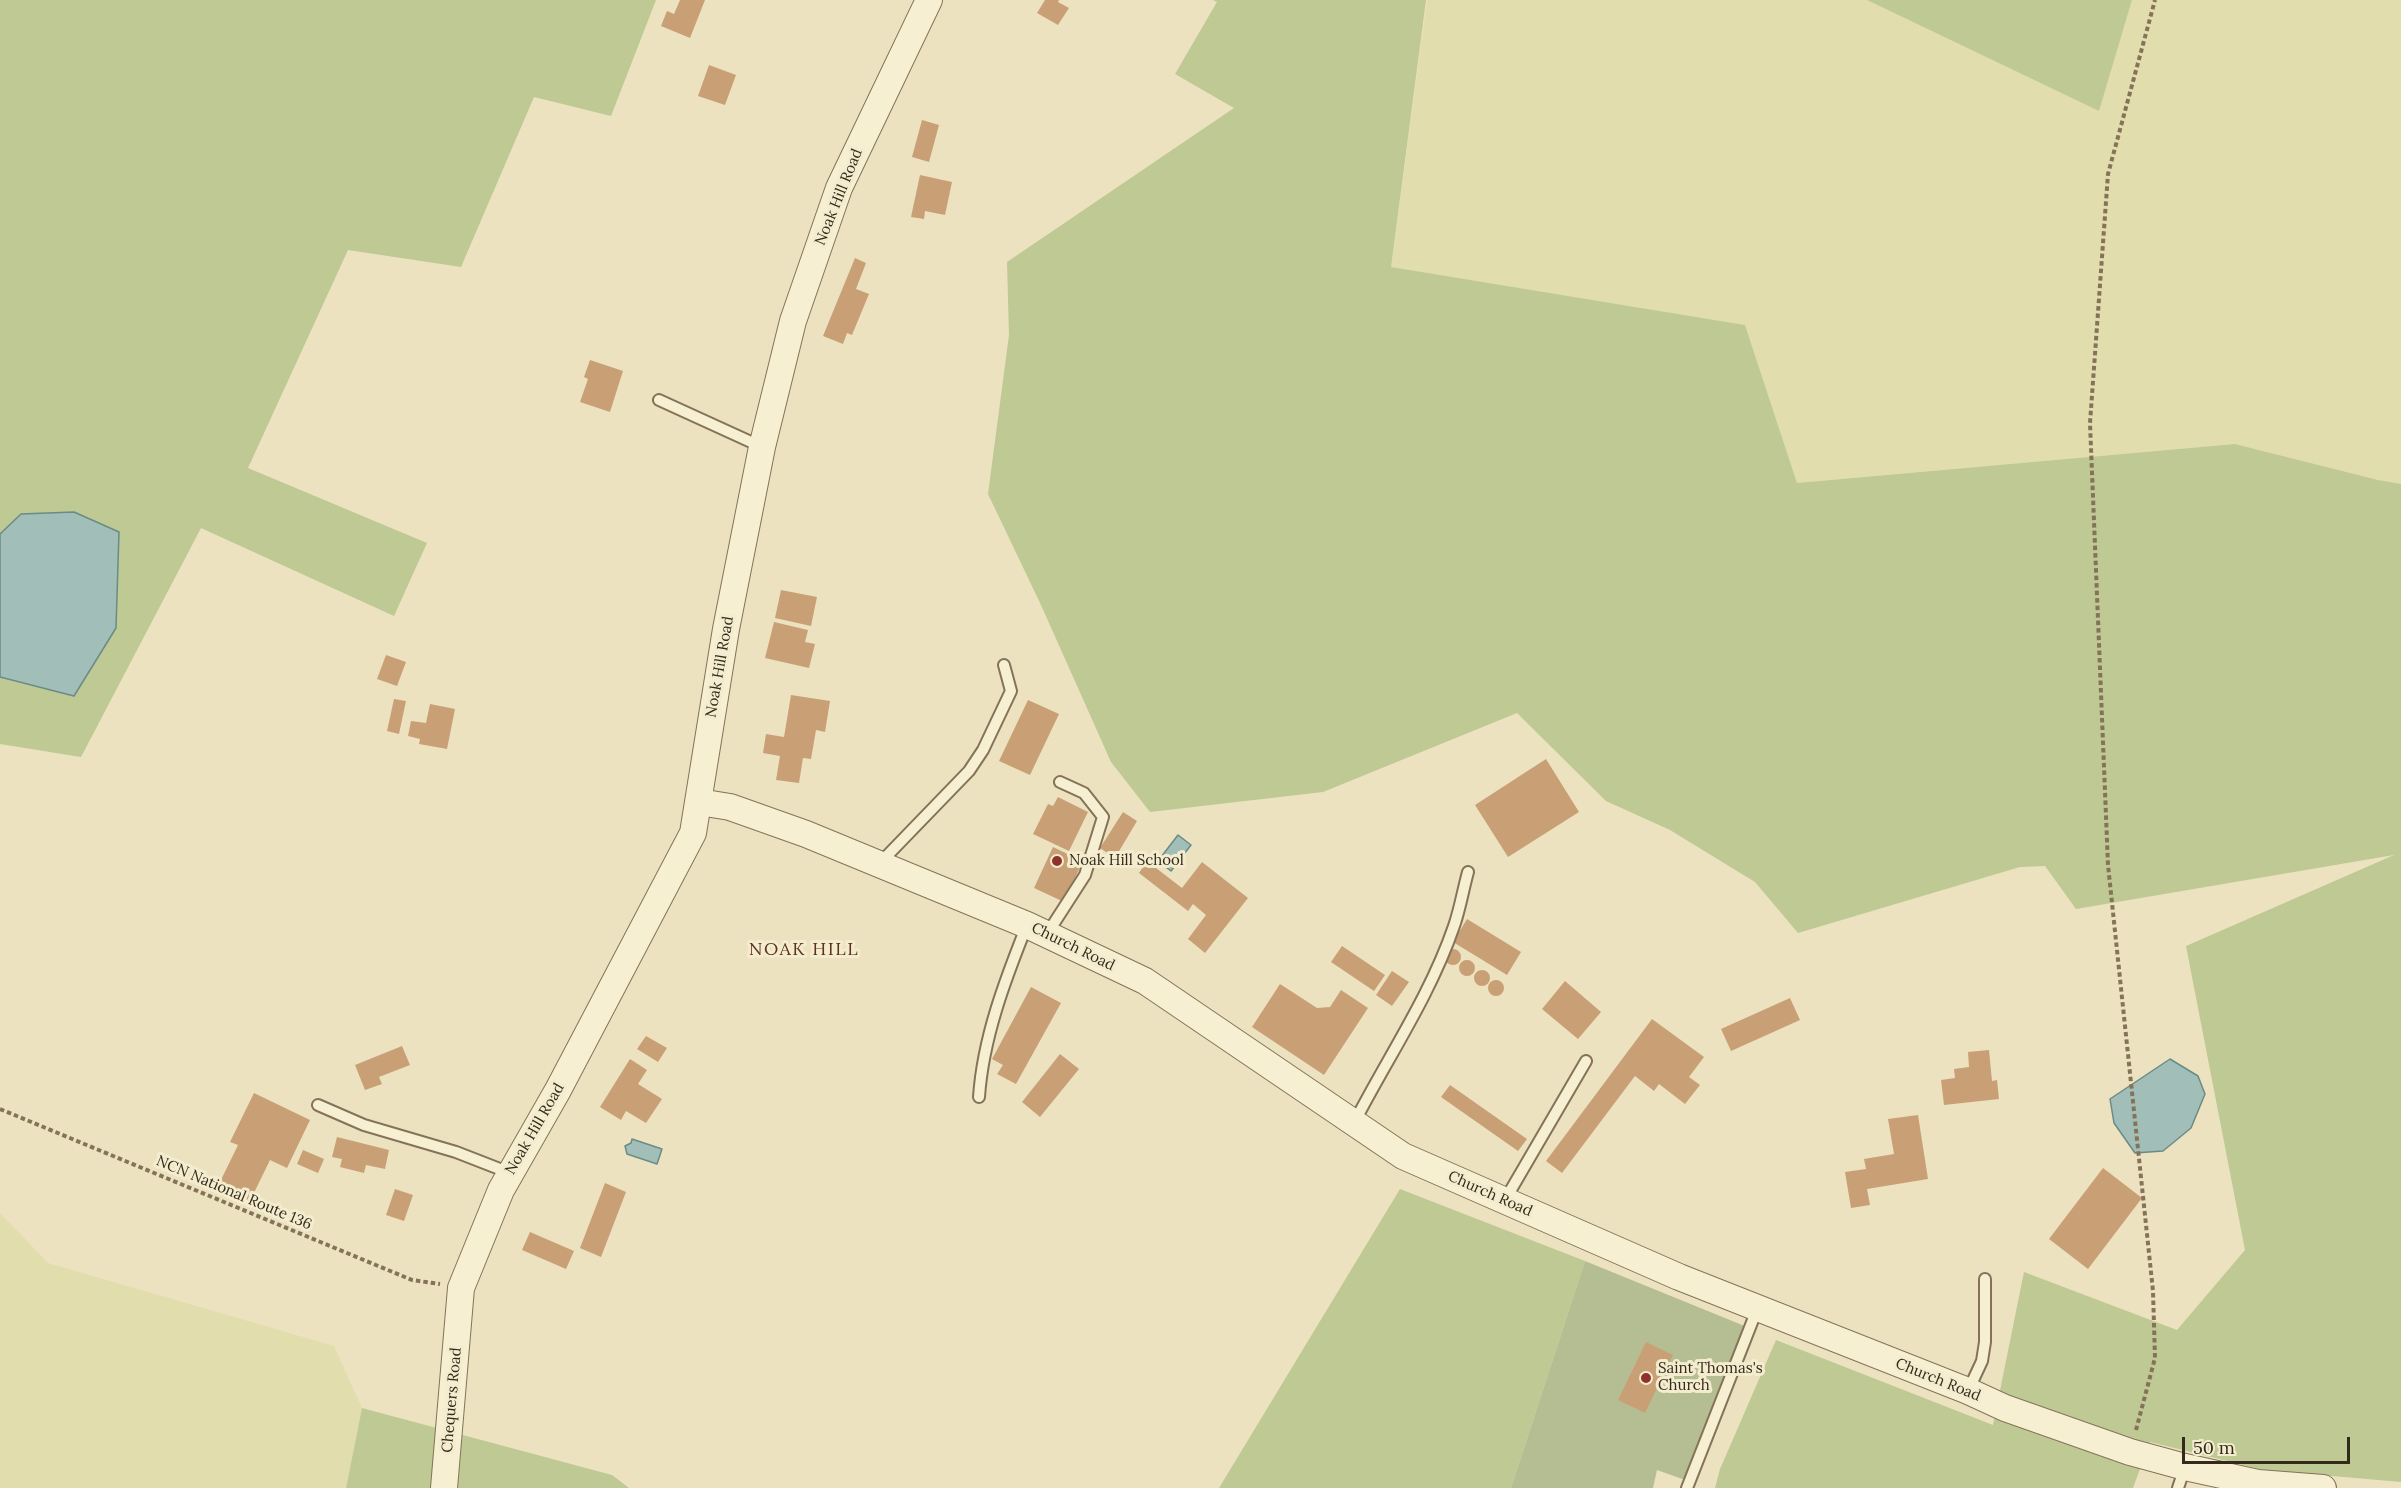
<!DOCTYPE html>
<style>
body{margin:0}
#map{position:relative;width:2401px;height:1488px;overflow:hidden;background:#ece2bf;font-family:Lora,serif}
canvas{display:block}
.scale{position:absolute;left:2182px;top:1437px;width:168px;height:27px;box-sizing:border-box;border:3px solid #342a1c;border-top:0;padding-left:8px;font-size:18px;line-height:21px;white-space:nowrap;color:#342a1c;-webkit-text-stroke:4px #f4ecce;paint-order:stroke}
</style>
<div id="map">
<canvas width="2401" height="1488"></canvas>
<div class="scale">50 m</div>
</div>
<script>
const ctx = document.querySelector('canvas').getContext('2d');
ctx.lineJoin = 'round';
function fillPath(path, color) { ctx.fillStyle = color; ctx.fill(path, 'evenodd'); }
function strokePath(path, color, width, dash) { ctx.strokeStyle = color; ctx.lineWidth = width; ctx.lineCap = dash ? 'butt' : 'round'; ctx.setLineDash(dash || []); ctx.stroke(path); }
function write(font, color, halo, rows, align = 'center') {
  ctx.font = font + ' Lora,serif'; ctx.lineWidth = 6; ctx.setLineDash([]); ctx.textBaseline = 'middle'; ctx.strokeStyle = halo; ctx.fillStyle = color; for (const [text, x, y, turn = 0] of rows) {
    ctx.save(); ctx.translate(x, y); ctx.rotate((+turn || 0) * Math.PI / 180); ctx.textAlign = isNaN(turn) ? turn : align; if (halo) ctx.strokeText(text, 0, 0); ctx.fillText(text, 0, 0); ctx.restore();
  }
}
fillPath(new Path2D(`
 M1427,0H1867L2099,111L2132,0H2401V484L2378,480L2235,444L1797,483L1745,325L1391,267Z
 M0,1213L48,1263L334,1346L362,1408L346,1488H0Z`), '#e1ddad');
fillPath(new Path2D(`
 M0,0H656L611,116L534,97L461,267L348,250L248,468L427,543L394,616L201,528L81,757L0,744Z
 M1213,0H1426L1391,267L1745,325L1797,483L2235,444L2378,480L2401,484V1482L2264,1470L2150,1442L2133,1488H1715L1720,1469L1776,1340L1993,1425L2024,1272L2177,1330L2245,1250L2186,946L2394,855L2076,909L2045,866L2020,867L1798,933L1755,882L1670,830L1606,801L1517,713L1323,792L1150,812L1111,762L1041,605L988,494L1009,335L1007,262L1234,108L1175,74L1217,2Z
 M1867,0H2132L2099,111Z
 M1400,1189L1585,1261L1511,1488H1219Z
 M362,1408L612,1475L629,1488H346Z`), '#bec994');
fillPath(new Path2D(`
 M1585,1261L1752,1329L1688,1481L1657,1470L1653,1488H1511Z`), '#b5be93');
const water = new Path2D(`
 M74,512L119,532L116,628L74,696L0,677V534L21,514Z
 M1178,835L1191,845L1171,871L1158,861Z
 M2170,1059L2198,1076L2205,1094L2191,1128L2163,1151L2135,1153L2114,1123L2110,1099Z
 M632,1139L662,1149L657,1164L627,1154L625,1146L631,1143Z`);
fillPath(water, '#a2beb8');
strokePath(water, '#6a8b86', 1.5);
fillPath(new Path2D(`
 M680,0H705L690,38L661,26L667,11L674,14Z
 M1045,0H1059L1058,2L1069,8L1058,25L1037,13Z
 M709,65L736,75L725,105L698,96Z
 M922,120L939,125L929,162L912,157Z
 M920,175L952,182L945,215L925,211L924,219L911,217Z
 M855,258L866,263L856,289L869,294L852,335L847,333L843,344L823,336Z
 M590,360L623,371L610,412L580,402L588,379L584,377Z
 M781,590L817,597L811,626L775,618Z
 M774,622L808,630L805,642L815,644L809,668L765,658Z
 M386,655L406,662L397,686L377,679Z
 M791,695L830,701L825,732L816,730L811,759L803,758L799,783L776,780L780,756L763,753L766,734L784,737Z
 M394,699L406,701L399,734L387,731Z
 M1028,700L1059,714L1030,775L999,761Z
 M430,704L455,709L447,749L419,744L420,739L408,736L411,721L426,723Z
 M1546,759L1579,812L1508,857L1475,805Z
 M1058,797L1088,812L1069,851L1033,834L1048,804L1053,806Z
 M1123,812L1137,821L1115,858L1100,848Z
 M1053,847L1074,857L1072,862L1081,865L1064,902L1034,888Z
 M1147,861L1182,888L1202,862L1248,898L1205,953L1188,939L1206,915L1193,904L1188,911L1139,873Z
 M1467,919L1521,952L1507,975L1453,942Z
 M1342,946L1385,975L1374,991L1331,962Z
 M1445 957a8 8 0 1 1 16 0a8 8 0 1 1-16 0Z
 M1459 968a8 8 0 1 1 16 0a8 8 0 1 1-16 0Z
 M1474 978a8 8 0 1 1 16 0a8 8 0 1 1-16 0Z
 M1392,971L1409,982L1392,1006L1376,995Z
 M1488 988a8 8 0 1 1 16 0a8 8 0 1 1-16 0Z
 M1565,981L1601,1012L1578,1039L1542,1009Z
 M1280,984L1317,1008L1330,1007L1341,990L1368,1008L1324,1075L1252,1027Z
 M1031,987L1061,1003L1016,1084L997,1074L1003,1065L992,1059Z
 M1790,998L1800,1020L1731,1051L1721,1029Z
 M1652,1019L1704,1057L1689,1077L1700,1085L1685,1104L1659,1084L1654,1091L1635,1076L1562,1173L1546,1161Z
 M646,1036L667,1048L658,1062L637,1049Z
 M402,1046L410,1065L379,1077L382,1084L365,1090L355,1065Z
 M1989,1050L1992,1081L1997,1080L1999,1099L1944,1105L1941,1080L1955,1078L1954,1069L1969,1067L1968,1052Z
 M1060,1054L1079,1069L1040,1117L1022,1102Z
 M630,1059L647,1070L638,1084L662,1099L646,1123L626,1111L621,1120L600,1107Z
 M1450,1085L1527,1139L1518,1151L1441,1097Z
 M254,1093L310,1120L287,1168L270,1160L250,1201L218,1186L238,1145L230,1142Z
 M1918,1115L1928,1179L1867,1189L1870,1205L1851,1208L1845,1172L1866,1169L1864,1159L1894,1154L1888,1119Z
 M337,1137L389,1150L385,1169L366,1165L364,1173L340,1167L342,1159L332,1157Z
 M303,1150L324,1159L318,1173L297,1164Z
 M2103,1168L2142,1198L2088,1269L2049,1239Z
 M605,1183L626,1192L601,1257L580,1248Z
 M395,1189L413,1195L404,1221L386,1215Z
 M530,1232L574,1251L566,1269L522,1250Z
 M1646,1342L1673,1355L1645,1413L1618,1400Z`), '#c9a076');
const service = new Path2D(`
 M659,400L762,447
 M880,863L969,771L983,750L1011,691L1004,665
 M1047,934L1085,875L1103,817L1084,793L1060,782
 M979,1097C983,1038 1005,980 1027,925
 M318,1105L364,1125L456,1152L510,1173
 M1354,1123C1388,1057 1430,996 1454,926C1460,909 1463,890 1468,872
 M1505,1200L1586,1061
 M1968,1391L1982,1361L1985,1342V1279
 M1687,1488L1758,1307
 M2178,1488L2185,1467`);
const tertiary = new Path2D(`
 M699,802L730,807L806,834L1027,925L1145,981L1403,1156L1679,1277L1968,1391L2005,1408L2130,1452L2185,1467L2258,1483L2323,1488
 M444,1488L461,1288L501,1190L558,1090L693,833L726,629L762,447L793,321L839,188L929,0`);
strokePath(service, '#847358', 14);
strokePath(tertiary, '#847358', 28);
strokePath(new Path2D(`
 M0,1109L412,1280L440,1284
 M2136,1430L2155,1358L2153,1291L2108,865L2090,423L2108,174L2155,0`), '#847358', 4, [4.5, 3]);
strokePath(service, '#f7efd2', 10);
strokePath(tertiary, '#f7efd2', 26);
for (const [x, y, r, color] of [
 [1057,861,6,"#90322b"],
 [1646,1378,6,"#90322b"]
]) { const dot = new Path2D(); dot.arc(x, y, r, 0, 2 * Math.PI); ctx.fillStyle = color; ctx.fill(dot); strokePath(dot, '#f4ecce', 2); }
write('15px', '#342a1c', '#f4ecce', [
 ["Noak Hill Road",839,197,-68],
 ["Noak Hill Road",720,667,-80],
 ["Church Road",1073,947,26],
 ["Noak Hill Road",535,1129,-60],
 ["NCN National Route 136",234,1193,23],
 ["Church Road",1490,1194,24],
 ["Church Road",1938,1380,22],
 ["Chequers Road",452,1400,-85]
]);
write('15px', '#342a1c', '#f4ecce', [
 ["Noak Hill School",1069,861],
 ["Saint Thomas's",1658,1369],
 ["Church",1658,1386]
], 'left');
ctx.letterSpacing = '1.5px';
write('18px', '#5f311d', '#f4ecce', [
 ["NOAK HILL",804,950]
]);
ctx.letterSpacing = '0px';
</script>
